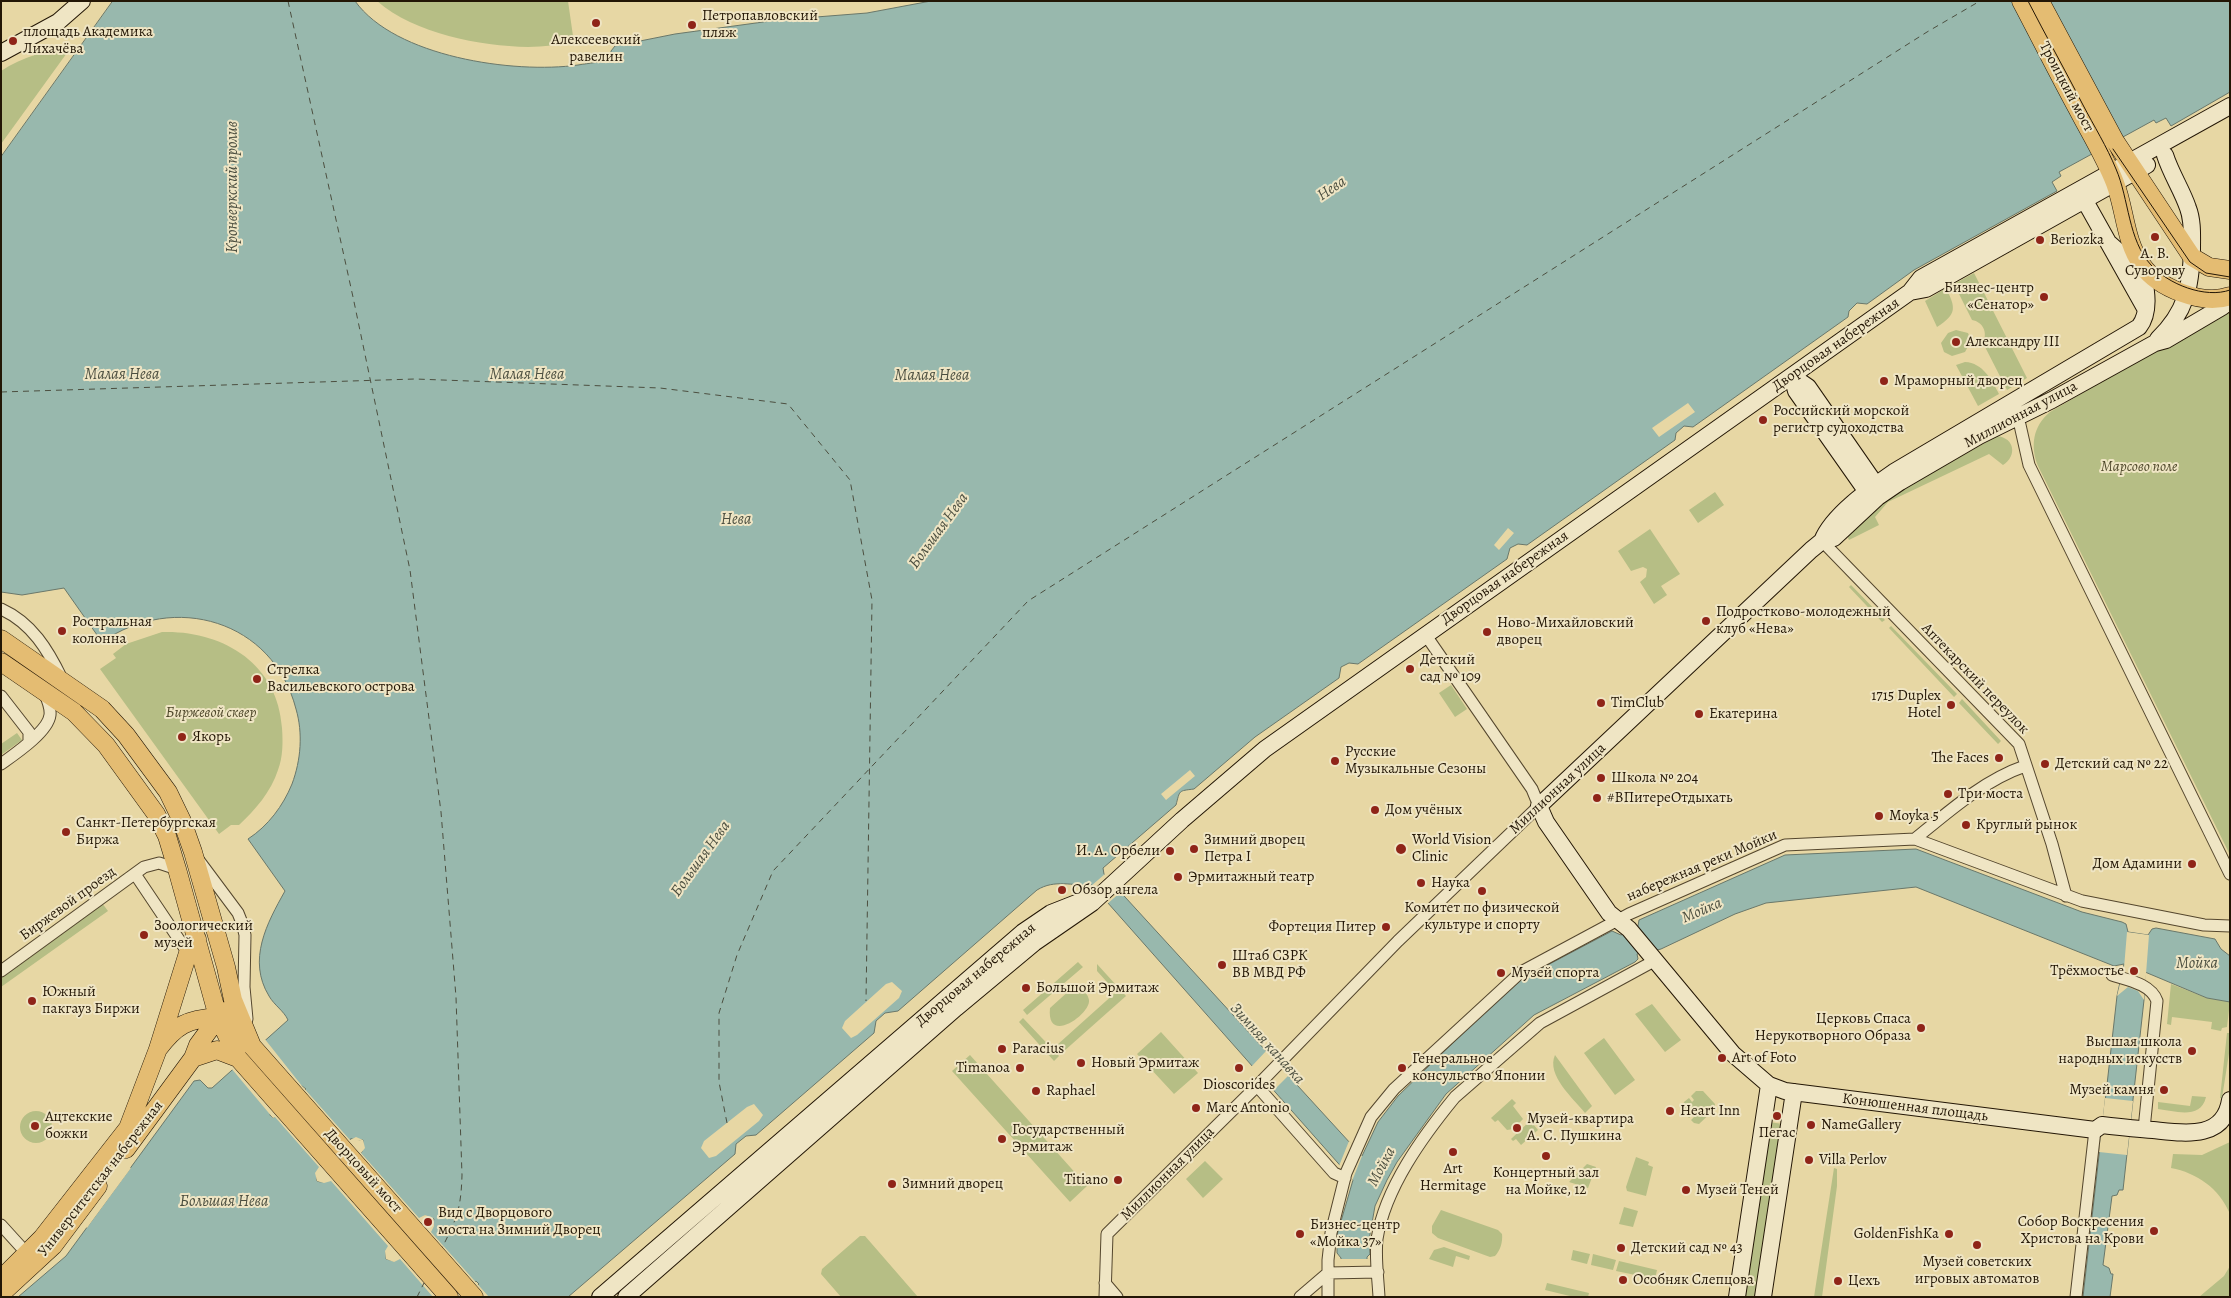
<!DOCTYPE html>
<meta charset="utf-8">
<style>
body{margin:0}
#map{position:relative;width:2231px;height:1298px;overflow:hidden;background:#e7d7a4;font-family:Alegreya,serif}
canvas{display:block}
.frame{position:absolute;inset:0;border:2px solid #231605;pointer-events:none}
</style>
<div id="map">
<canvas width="2231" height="1298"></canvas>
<div class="frame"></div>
</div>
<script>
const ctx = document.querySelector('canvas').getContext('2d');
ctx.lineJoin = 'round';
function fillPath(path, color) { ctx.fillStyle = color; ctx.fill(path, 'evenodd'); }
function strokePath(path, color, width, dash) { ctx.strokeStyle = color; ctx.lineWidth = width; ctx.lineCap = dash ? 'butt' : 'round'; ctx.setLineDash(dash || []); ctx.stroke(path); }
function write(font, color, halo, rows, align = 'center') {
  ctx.font = font + ' Alegreya,serif'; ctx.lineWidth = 4; ctx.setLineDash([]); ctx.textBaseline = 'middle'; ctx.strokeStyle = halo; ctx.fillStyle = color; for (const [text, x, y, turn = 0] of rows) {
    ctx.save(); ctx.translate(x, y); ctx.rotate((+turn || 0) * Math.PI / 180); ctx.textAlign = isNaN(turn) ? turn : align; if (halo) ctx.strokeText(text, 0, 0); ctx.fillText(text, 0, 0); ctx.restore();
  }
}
fillPath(new Path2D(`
 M377,1H568L574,43C559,44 544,47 528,47C480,46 415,34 377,1Z
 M72,46L1,144V71C22,57 48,50 72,46Z
 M1974,273L2027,378L2007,390L1983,343C1988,332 1983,322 1972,320L1954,284Z
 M1946,288C1956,308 1957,314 1937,327L1925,301Z
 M2230,307V855L2038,466C2030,446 2033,426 2050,412Z
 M1956,330L1968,333L1971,341L1965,352L1952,356L1944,352L1941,343L1948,333Z
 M1965,362C1983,363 1992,380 1999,394L1978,406L1956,365Z
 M1997,436C2015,438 2017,456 2003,465L1989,454L1888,502L1875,517L1879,525L1849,540L1847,536L1895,494Z
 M1715,492L1724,505L1698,523L1689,510Z
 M1650,529L1680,574L1661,586L1667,595L1654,604L1640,582L1646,577L1647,569L1643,567L1631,571L1618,551Z
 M1851,585L1885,620L1882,622L1849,587Z
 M1891,626L1957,694L1954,697L1889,628Z
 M162,632C222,630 278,663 282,728C283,742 283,757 278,770C271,792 255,810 239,825H231L219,834L100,669L116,658L113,654L126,644Z
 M1451,685L1467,709L1455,717L1439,693Z
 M1962,699L2001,741L1998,744L1959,703Z
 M17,733L22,740L1,755V744Z
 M102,903L108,911L1,987V974Z
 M1078,962L1083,967L1027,1015L1023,1010Z
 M1097,964L1126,996L1063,1052L1057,1045L1116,992L1097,971Z
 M2171,984L2207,998L2230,1002L2227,1027L2222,1028L2221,1031L2211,1029L2212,1022L2172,1017L2171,1025L2167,1024Z
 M1079,988C1084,991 1088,994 1089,1000C1091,1014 1046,1046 1050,1008L1071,989Z
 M1652,1004L1681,1040L1665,1052L1635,1014Z
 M1023,1018L1059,1056L1054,1061L1019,1022Z
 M1161,1032L1198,1073L1174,1094L1137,1054Z
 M2227,1033H2230V1047L2222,1098H2220Z
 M1604,1038L1635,1080L1615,1095L1584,1053Z
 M970,1055L1087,1186L1070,1202L952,1071Z
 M1555,1055L1592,1106L1585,1113C1573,1098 1546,1075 1555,1055Z
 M1696,1091H1703L1715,1104V1109L1699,1124L1694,1123L1691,1120L1694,1117L1692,1115L1689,1118L1682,1109L1684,1102L1689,1098L1692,1102L1694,1100L1691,1096Z
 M2192,1096L2206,1097C2201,1120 2175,1111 2158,1109V1102L2190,1106Z
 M1512,1099L1516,1103L1513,1106L1523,1119L1513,1129L1507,1130L1498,1120L1495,1122L1491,1118Z
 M20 1127a16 16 0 1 1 32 0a16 16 0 1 1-32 0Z
 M1532,1119L1535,1122L1533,1124L1538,1130L1521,1145L1516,1139L1513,1141L1511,1139Z
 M1769,1122L1783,1124L1757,1297H1743Z
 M2230,1142V1214C2219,1188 2197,1173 2171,1168L2173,1154L2202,1155Z
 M1636,1157L1649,1162L1648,1165L1653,1167L1646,1196L1627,1191L1626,1187Z
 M1205,1161L1223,1179L1203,1198L1186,1179Z
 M1587,1164L1596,1167L1588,1188L1569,1182Z
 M1834,1168L1837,1169V1186L1822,1297H1814Z
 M1624,1207L1638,1211L1633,1227L1619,1224Z
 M1441,1210L1498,1230L1502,1234C1503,1242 1500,1251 1495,1256L1490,1257L1438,1238L1432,1233V1226Z
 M860,1236H865L918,1297H841L821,1274L822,1269Z
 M1444,1247L1470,1256L1469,1260L1456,1256L1453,1267L1429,1259L1434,1250Z
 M1573,1250L1590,1254L1587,1264L1571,1260Z
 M1593,1254L1616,1260L1613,1270L1591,1265Z
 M1619,1261L1657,1270L1655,1279L1616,1271Z
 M2230,1266V1297H2199L2224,1276Z
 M1547,1283L1589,1293L1588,1297H1574L1545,1290Z`), '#b6be85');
const water = new Path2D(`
 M113,1H355C395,57 514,74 578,65C589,63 601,63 611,57V51L615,46L675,34L778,20L867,13L931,1H2230V92L2171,126L2166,118L2156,123L2154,120L2059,172L2061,176L2052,182L2057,191L1914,270L1867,304L1857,303L1849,311L1848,317L1693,427L1684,426L1676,433L1675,440L1527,545L1518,544L1510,548L1507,559L1358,664L1349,663L1341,667L1339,678L1255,737L1194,789C1178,791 1180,790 1176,805L1103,868L1104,874L1362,1156L1378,1122L1398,1096L1497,1000L1523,978L1612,931L1621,935L1638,926L1639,920L1785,855L1916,849L2082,912L2122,922L2126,924L2128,932L2148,935L2152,929L2156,928L2215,939L2221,949L2230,956V1002L2207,998L2145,972L2144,1000L2123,1190H2119L2117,1195L2112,1196L2103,1265L2109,1268L2111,1274H2113L2110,1297H2083L2117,996L2124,964L2114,966L1916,887L1766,903L1735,914L1661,949L1657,950L1653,946L1637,954L1638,959L1635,962L1534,1015L1446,1094L1397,1162L1387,1180L1375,1206L1369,1240L1370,1254L1367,1257V1297H1341V1258L1337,1253V1235L1353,1180L1092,885C1072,886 1055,879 1037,890L898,1011L885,1013L876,1021L874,1033L756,1135L746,1136L736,1144L735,1154L568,1297H465L479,1284L476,1281L458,1297H18L66,1256L194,1081L200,1080L208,1088H212L288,1020C284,1011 274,1005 269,996C247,960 267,923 285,891L248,839C268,826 283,806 292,784C301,760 303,733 296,709C273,620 174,592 102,642L64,588L22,595L1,592V157ZM302,1086L306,1089L273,1118L270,1115ZM351,1139L363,1140L362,1152C352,1161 330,1187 317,1181C312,1168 341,1149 351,1139ZM425,1216L434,1219L431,1229L394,1261L386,1259V1252L388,1248Z`);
fillPath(water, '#98b8ad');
strokePath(water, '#69776a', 1);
fillPath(new Path2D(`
 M1688,403L1695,412L1659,437L1652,428Z
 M1508,528L1514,533L1499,550L1494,545Z
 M1190,770L1195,776L1166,800L1161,794Z
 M1105,874L1122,891L1106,905L1091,886Z
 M2127,932L2149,935L2144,1000L2138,991L2128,987L2117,996L2124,968Z
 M892,982L902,991L899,998L857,1035L851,1038L842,1028L845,1021L886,984Z
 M264,1038L302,1086L350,1140L356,1137L363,1140L365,1148L361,1153L419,1218L425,1215L433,1218L434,1226L431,1232L489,1297H433L400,1259L394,1262L386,1259L385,1251L388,1246L331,1181L324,1183L317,1181L315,1173L319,1167L275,1117L273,1118L231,1068ZM356,1141L360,1140L362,1143L359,1152L329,1178L319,1180L318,1177L321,1169ZM429,1219L432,1222L428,1230L399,1256L389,1258L387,1255L391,1247L420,1221Z
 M1267,1050L1289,1075L1273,1091L1251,1067Z
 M2105,1098L2133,1101L2127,1155L2099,1152Z
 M754,1104L763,1115L759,1121L716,1156L709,1158L701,1148L704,1141L747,1107Z
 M1349,1141L1362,1156L1352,1181L1339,1166Z
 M129,1167L131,1168L92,1221L87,1228L85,1226Z
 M1340,1259H1368V1297H1340Z`), '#e7d7a4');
strokePath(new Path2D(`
 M288,1L353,297L410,570L441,812L456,997L462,1175C461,1209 457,1218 442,1248
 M1,392L415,379L660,388L788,404L850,480L872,600L866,1001
 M727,1123L719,1082V1013L737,955L773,871L1028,601L1927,32L1980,1
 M417,1297L424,1283`), '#4c4f40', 1, [6, 5]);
const street = new Path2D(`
 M2014,412L2020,425L2029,465L2230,874
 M1822,541L2019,744L2052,844L2066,896
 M1,609C32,623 48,650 62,679
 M1,696L29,732V743
 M1,764C15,754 48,732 50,715C51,707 47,699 44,692
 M1915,839C1948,812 1984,780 2025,766
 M197,858L238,913L242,923L245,935L244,987L247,1019
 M135,874L188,953
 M1,971L144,867L159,863L177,869
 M2112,975C2128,980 2151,984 2157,1001L2144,1129
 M1257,1086L1334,1173L1345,1178
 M1,1225L31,1258
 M1105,1283L1117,1297
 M1105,1297L1107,1234L1257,1086L1398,941L1539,806L1532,789L1425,634
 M1300,1297L1328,1273L1378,1272
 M1328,1297V1260L1331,1233L1346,1173L1371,1117L1394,1089L1521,972L1629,914L1785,845L1915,839L2082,901L2204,925L2230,926
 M1379,1297C1378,1278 1375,1257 1377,1239C1385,1188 1423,1136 1455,1097L1540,1023L1654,961
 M2076,1297L2095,1130`);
const secondary = new Path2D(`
 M1,53L58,22L82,1
 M2085,201L2145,308
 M1910,292L1926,289L2147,165
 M2158,339C2186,312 2191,287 2192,249C2192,236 2193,221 2188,208C2182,190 2171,174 2165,155
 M1792,376L1796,391L1867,492L1876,496
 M1792,376L1808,387L1876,485L1878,495
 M1822,541C1832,515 1871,488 1894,472L2139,327C2152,311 2145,284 2142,266L2128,260L2110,244
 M2095,1130L1785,1091L1769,1085L1733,1054L1629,929L1609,913L1546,822L1539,806L1811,550L1822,541L1834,538L1878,497L1900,482L1979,436L2052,400L2155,343L2166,340L2222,307L2230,301
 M2095,1130L2102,1125C2119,1127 2136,1129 2153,1130C2182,1133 2224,1141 2230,1100
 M600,1297L1023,932L1051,913L1084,900
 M626,1297L956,1008L1034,943L1092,903L1182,820L1265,749L1910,292L1921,278L2230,106
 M1737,1297L1769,1085
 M1763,1297L1794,1092`);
const primary = new Path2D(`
 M2021,1C2040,37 2058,73 2077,108C2090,133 2105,157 2115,183C2125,209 2125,242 2142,265C2158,288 2203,306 2230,296
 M2040,1L2115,141L2192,257L2209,267L2230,270
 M1,639L102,709L126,735L168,792L182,821L193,852L226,967L233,1000L252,1046
 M1,662L74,712L106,745L156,814L167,836L177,869L218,1017L238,1058L449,1297
 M158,1049C176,1025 187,1019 218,1017L252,1046L474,1297
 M193,1058L217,1050L238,1058
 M126,1149L193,1058L198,1045L223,1011
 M1,1279L42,1238L128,1128L158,1049L188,953L197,939
 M1,1294L53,1246L98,1186`);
strokePath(street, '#54462d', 13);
strokePath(secondary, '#231605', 18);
strokePath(primary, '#231605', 19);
strokePath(street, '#efe5c4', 11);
strokePath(secondary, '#efe5c4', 16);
strokePath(primary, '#e4bc72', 18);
strokePath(new Path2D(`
 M2028,1C2046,36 2065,70 2083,105C2094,126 2107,147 2116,169C2129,199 2128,240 2151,265C2168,284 2205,299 2230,290
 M2113,149L2190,262L2206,273L2230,277`), '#231605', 1);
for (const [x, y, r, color] of [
 [596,23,5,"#8f2418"],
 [692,25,5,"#8f2418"],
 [13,41,5,"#8f2418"],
 [2155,237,5,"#8f2418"],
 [2040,240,5,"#8f2418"],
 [2044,297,5,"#8f2418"],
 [1956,342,5,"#8f2418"],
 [1884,381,5,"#8f2418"],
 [1763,420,5,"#8f2418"],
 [1706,621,5,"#8f2418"],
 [62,631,5,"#8f2418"],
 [1487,632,5,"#8f2418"],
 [1410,669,5,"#8f2418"],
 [257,679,5,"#8f2418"],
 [1601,703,5,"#8f2418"],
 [1951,705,5,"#8f2418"],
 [1699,714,5,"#8f2418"],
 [182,737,5,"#8f2418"],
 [1999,758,5,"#8f2418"],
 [1335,761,5,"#8f2418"],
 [2045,764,5,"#8f2418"],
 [1601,778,5,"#8f2418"],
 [1948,794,5,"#8f2418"],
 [1597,798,5,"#8f2418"],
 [1375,810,5,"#8f2418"],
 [1879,816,5,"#8f2418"],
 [1966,825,5,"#8f2418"],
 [66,832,5,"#8f2418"],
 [1194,849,5,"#8f2418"],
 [1401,849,6,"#8f2418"],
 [1170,851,5,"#8f2418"],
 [2192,864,5,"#8f2418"],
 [1178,877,5,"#8f2418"],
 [1421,883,5,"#8f2418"],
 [1062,890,5,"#8f2418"],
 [1482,891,5,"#8f2418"],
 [1386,927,5,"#8f2418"],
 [144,935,5,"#8f2418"],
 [1222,965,5,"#8f2418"],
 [2134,971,5,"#8f2418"],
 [1501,973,5,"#8f2418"],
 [1026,988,5,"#8f2418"],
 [32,1001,5,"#8f2418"],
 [1921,1028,5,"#8f2418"],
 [1002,1049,5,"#8f2418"],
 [2192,1051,5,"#8f2418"],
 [1722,1058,5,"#8f2418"],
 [1081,1063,5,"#8f2418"],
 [1020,1068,5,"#8f2418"],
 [1239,1068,5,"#8f2418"],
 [1402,1068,5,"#8f2418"],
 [2164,1090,5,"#8f2418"],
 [1036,1091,5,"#8f2418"],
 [1196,1108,5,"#8f2418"],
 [1670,1111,5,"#8f2418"],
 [1777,1116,5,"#8f2418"],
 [1811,1125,5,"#8f2418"],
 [35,1126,5,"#8f2418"],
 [1517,1128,5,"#8f2418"],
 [1002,1139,5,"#8f2418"],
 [1453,1152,5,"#8f2418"],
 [1546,1156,5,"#8f2418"],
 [1809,1160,5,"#8f2418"],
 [1118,1180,5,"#8f2418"],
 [892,1184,5,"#8f2418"],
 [1686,1190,5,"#8f2418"],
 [428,1222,5,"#8f2418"],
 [2154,1231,5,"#8f2418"],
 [1300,1234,5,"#8f2418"],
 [1949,1234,5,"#8f2418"],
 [1977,1245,5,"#8f2418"],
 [1621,1248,5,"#8f2418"],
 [1623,1280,5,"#8f2418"],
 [1838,1281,5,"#8f2418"]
]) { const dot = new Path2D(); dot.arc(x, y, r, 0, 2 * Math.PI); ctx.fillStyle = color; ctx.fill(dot); strokePath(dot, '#efe5c4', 2); }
write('15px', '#231605', '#efe5c4', [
 ["Петропавловский",702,16],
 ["пляж",702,33],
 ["площадь Академика",23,32],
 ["Лихачёва",23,49],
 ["Алексеевский",596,40,"center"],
 ["равелин",596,57,"center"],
 ["Beriozka",2050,240],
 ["А. В.",2155,254,"center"],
 ["Суворову",2155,271,"center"],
 ["Бизнес-центр",2034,288,"right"],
 ["«Сенатор»",2034,305,"right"],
 ["Александру III",1966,342],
 ["Мраморный дворец",1894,381],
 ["Российский морской",1773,411],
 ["регистр судоходства",1773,428],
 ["Подростково-молодежный",1716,612],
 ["клуб «Нева»",1716,629],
 ["Ростральная",72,622],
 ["колонна",72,639],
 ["Ново-Михайловский",1497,623],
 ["дворец",1497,640],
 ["Детский",1420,660],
 ["сад № 109",1420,677],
 ["Стрелка",267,670],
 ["Васильевского острова",267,687],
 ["1715 Duplex",1941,696,"right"],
 ["Hotel",1941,713,"right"],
 ["TimClub",1611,703],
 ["Екатерина",1709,714],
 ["Якорь",192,737],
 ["Русские",1345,752],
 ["Музыкальные Сезоны",1345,769],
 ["The Faces",1989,758,"right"],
 ["Детский сад № 22",2055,764],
 ["Школа № 204",1611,778],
 ["Три моста",1958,794],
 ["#ВПитереОтдыхать",1607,798],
 ["Дом учёных",1385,810],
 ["Moyka 5",1889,816],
 ["Санкт-Петербургская",76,823],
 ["Биржа",76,840],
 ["Круглый рынок",1976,825],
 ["Зимний дворец",1204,840],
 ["Петра I",1204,857],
 ["World Vision",1412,840],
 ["Clinic",1412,857],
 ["И. А. Орбели",1160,851,"right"],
 ["Дом Адамини",2182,864,"right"],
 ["Эрмитажный театр",1188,877],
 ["Наука",1431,883],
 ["Обзор ангела",1072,890],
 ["Комитет по физической",1482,908,"center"],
 ["культуре и спорту",1482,925,"center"],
 ["Зоологический",154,926],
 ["музей",154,943],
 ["Фортеция Питер",1376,927,"right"],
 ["Штаб СЗРК",1232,956],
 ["ВВ МВД РФ",1232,973],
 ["Трёхмостье",2124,971,"right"],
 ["Музей спорта",1511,973],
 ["Большой Эрмитаж",1036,988],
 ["Южный",42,992],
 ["пакгауз Биржи",42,1009],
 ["Церковь Спаса",1911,1019,"right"],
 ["Нерукотворного Образа",1911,1036,"right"],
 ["Высшая школа",2182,1042,"right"],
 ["народных искусств",2182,1059,"right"],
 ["Paracius",1012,1049],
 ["Art of Foto",1732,1058],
 ["Генеральное",1412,1059],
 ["консульство Японии",1412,1076],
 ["Новый Эрмитаж",1091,1063],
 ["Timanoa",1010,1068,"right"],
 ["Dioscorides",1239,1085,"center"],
 ["Музей камня",2154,1090,"right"],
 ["Raphael",1046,1091],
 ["Marc Antonio",1206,1108],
 ["Heart Inn",1680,1111],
 ["Ацтекские",45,1117],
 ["божки",45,1134],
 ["Музей-квартира",1527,1119],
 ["А. С. Пушкина",1527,1136],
 ["NameGallery",1821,1125],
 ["Государственный",1012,1130],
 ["Эрмитаж",1012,1147],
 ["Пегас",1777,1133,"center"],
 ["Villa Perlov",1819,1160],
 ["Art",1453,1169,"center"],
 ["Hermitage",1453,1186,"center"],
 ["Концертный зал",1546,1173,"center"],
 ["на Мойке, 12",1546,1190,"center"],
 ["Titiano",1108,1180,"right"],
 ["Зимний дворец",902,1184],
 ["Музей Теней",1696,1190],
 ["Вид с Дворцового",438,1213],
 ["моста на Зимний Дворец",438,1230],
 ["Собор Воскресения",2144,1222,"right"],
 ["Христова на Крови",2144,1239,"right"],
 ["Бизнес-центр",1310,1225],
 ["«Мойка 37»",1310,1242],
 ["GoldenFishKa",1939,1234,"right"],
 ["Детский сад № 43",1631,1248],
 ["Музей советских",1977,1262,"center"],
 ["игровых автоматов",1977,1279,"center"],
 ["Особняк Слепцова",1633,1280],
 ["Цехъ",1848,1281]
], 'left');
write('15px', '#231605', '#efe5c4', [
 ["Троицкий мост",2066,87,62],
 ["Дворцовая набережная",1836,345,-35],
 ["Миллионная улица",2021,415,-28],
 ["Дворцовая набережная",1505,578,-35],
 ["Аптекарский переулок",1975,679,46],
 ["Миллионная улица",1558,789,-43],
 ["набережная реки Мойки",1702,866,-23],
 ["Биржевой проезд",68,904,-36],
 ["Дворцовая набережная",976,975,-40],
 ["Конюшенная площадь",1915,1108,7],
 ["Дворцовый мост",363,1171,48],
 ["Миллионная улица",1168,1174,-45],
 ["Университетская набережная",101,1179,-52]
]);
write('italic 15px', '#4f482b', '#efe5c4', [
 ["Марсово поле",2139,467],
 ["Биржевой сквер",211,713]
]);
write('italic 16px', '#4c4f40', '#efe5c4', [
 ["Кронверкский пролив",233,187,-90],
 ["Нева",1332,189,-34],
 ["Малая Нева",122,375],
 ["Малая Нева",527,375],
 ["Малая Нева",932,376],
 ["Нева",736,520],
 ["Большая Нева",939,531,-54],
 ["Большая Нева",701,859,-54],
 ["Мойка",1702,911,-23],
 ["Мойка",2197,964],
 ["Зимняя канавка",1267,1044,48],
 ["Мойка",1382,1167,-62],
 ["Большая Нева",224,1202]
]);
</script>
